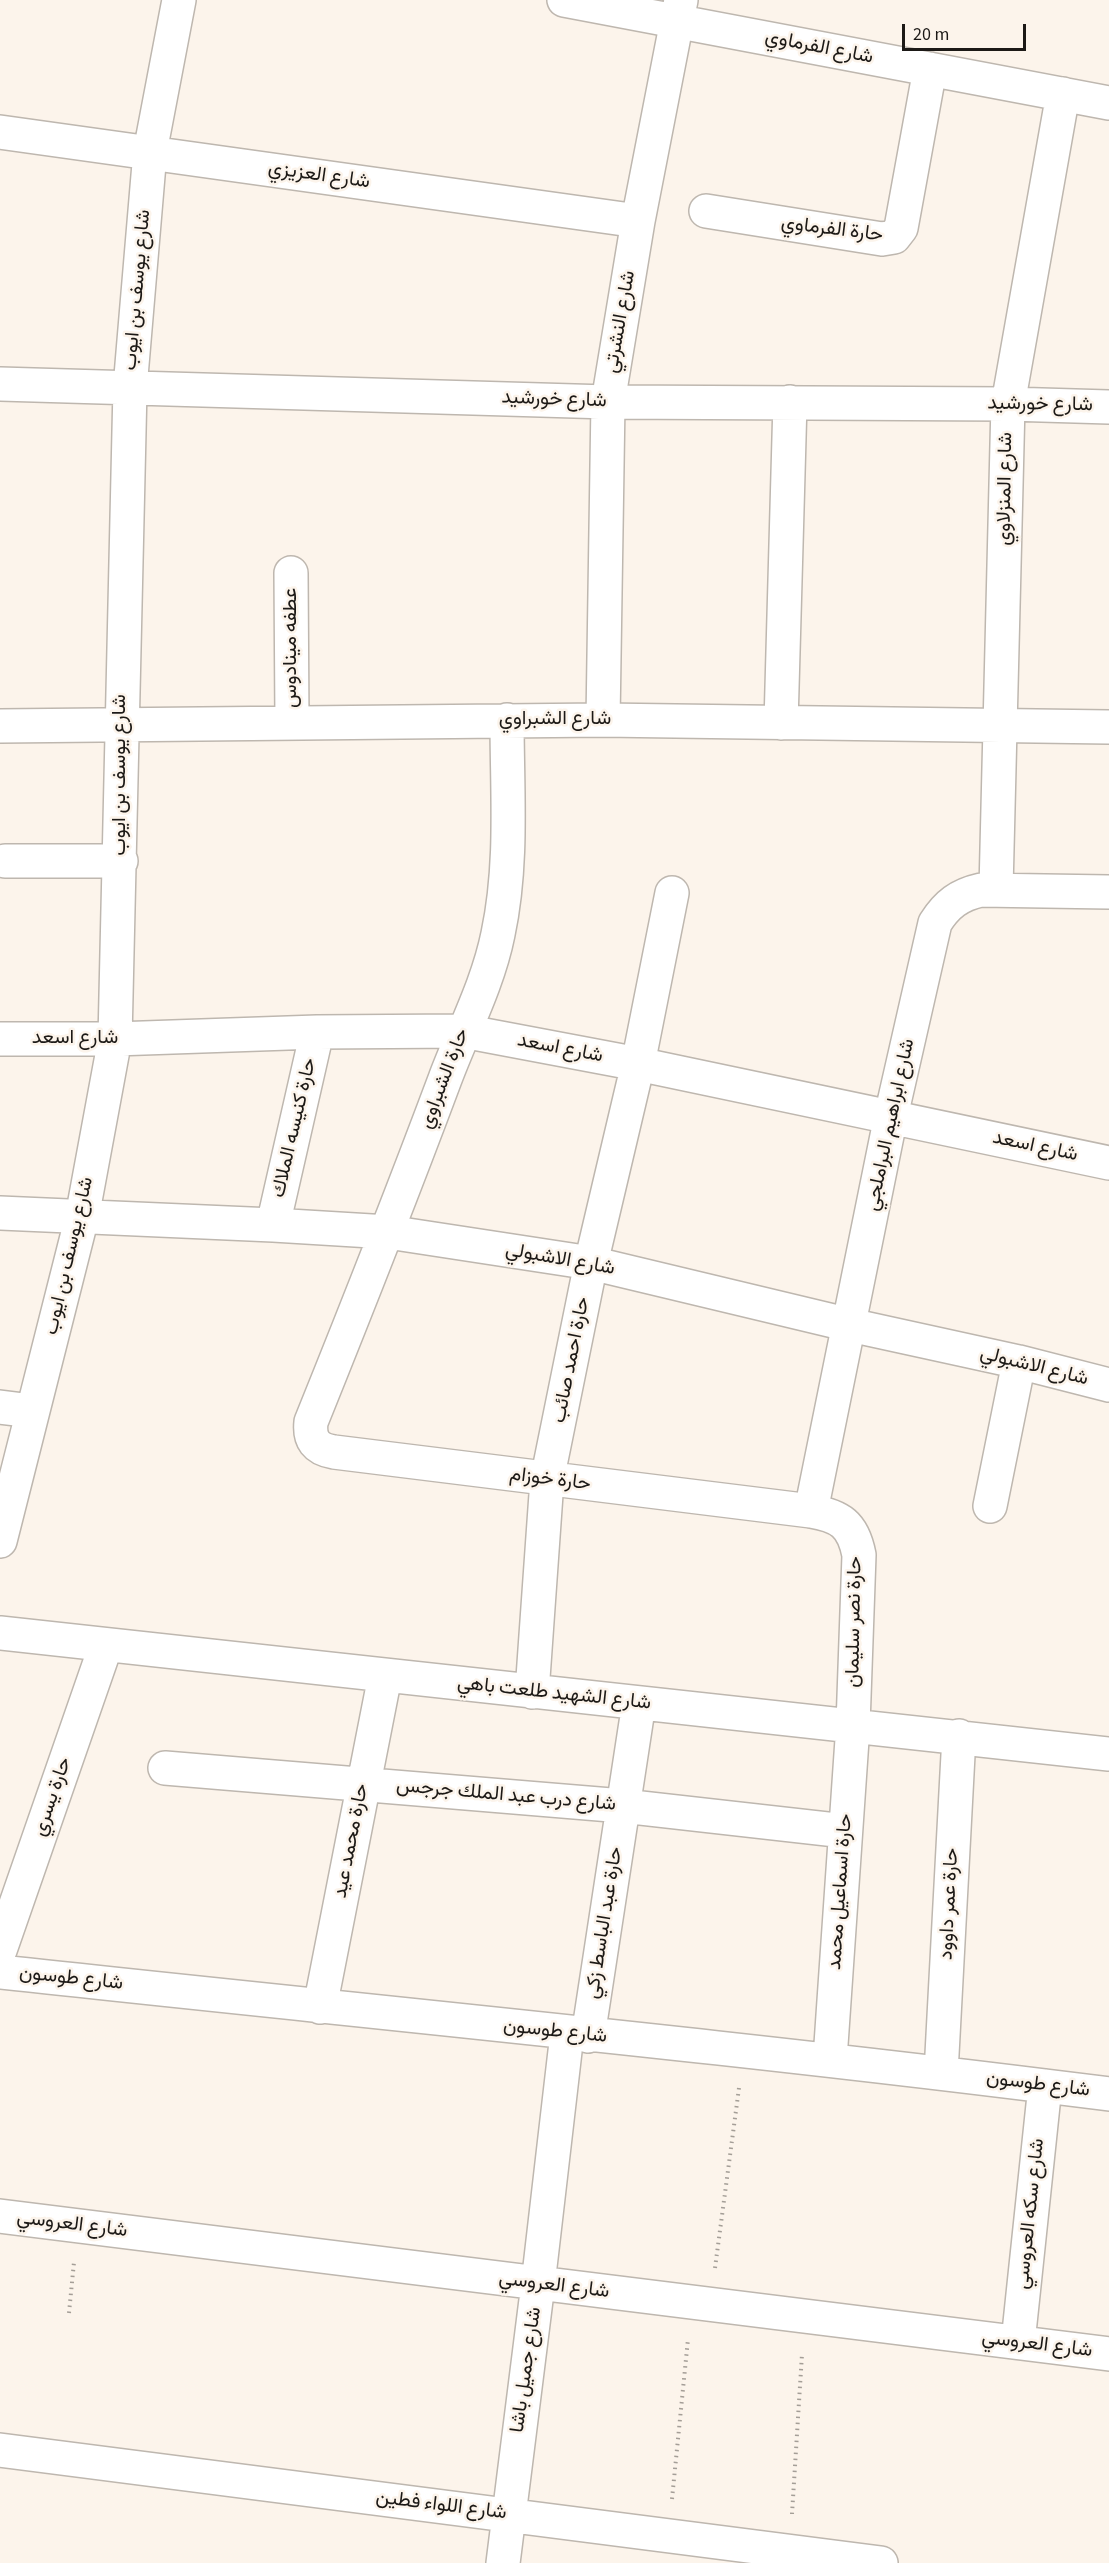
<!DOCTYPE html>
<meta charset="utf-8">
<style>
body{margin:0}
#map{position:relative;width:1109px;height:2563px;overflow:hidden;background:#fcf4eb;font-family:"Source Sans 3",sans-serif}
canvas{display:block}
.scale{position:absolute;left:902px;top:24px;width:124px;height:27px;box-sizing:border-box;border:3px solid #1c1916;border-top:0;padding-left:8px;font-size:18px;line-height:21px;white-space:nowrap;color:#1c1916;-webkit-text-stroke:4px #fcf4eb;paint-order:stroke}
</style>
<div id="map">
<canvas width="1109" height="2563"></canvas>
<div class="scale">20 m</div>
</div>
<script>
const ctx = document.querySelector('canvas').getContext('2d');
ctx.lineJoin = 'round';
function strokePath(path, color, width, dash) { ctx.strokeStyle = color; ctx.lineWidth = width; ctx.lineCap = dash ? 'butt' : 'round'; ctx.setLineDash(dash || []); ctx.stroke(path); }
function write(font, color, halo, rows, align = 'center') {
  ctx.font = font + ' "Source Sans 3",Vazirmatn,sans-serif'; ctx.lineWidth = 5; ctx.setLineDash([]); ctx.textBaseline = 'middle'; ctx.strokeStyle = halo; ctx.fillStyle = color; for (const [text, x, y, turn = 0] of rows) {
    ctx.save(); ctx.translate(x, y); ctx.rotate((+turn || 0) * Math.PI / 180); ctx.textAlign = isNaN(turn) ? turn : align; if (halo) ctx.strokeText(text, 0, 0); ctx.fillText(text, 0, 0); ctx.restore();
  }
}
const street = new Path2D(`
 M564,0L1109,103
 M0,132L638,221
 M706,211L882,239L894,237L901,228L930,69
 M0,384L608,402L1008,404L1109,407
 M291,573L292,722
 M507,720C507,791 513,864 498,934C488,984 463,1031 445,1079C402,1194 357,1308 311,1422C309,1440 316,1449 334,1452L811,1511C840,1516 853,1524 859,1555L853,1725L830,2059
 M603,720L608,402L638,221L681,0
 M781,723L790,402
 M0,726L603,720L1109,727
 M5,861H121
 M996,889L1008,404L1063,94
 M0,1039H115L317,1032L463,1031L638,1064L1109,1163
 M0,1213L273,1225L388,1232L591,1263L850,1325L1019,1362L1109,1385
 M273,1225L317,1032
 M0,1407L32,1411
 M990,1506L1019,1362
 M811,1511L891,1116L935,923C947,904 959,895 981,890L1109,892
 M0,1541L82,1217L115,1039L130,388L150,152L179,0
 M0,1633L1109,1754
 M532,1692L547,1480L591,1263L638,1064L672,893
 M165,1768L623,1806L845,1831
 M0,1950L106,1645
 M0,1972C370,2012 740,2047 1109,2094
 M320,2007L385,1676
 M588,2036L639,1703
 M941,2073L959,1736
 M0,2216L1109,2354
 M1018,2342L1045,2086
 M0,2450L881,2563
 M503,2563L538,2284L567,2034`);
strokePath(street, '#beb7af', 36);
strokePath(new Path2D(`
 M715,2268L739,2088
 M69,2313L74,2262
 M672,2499L688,2339
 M792,2514L802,2354`), '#a49e97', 4, [1.5, 4.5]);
strokePath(street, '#fff', 33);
write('20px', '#1c1916', '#fcf4eb', [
 ["شارع الفرماوي",819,48,11],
 ["شارع العزيزي",319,176,8],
 ["حارة الفرماوي",832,230,7],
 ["شارع يوسف بن ايوب",138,290,-85],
 ["شارع النشرتي",621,322,-80],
 ["شارع خورشيد",554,400,2],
 ["شارع خورشيد",1040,405,1],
 ["شارع المنزلاوي",1006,489,-89],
 ["عطفه مينادوس",292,648,-90],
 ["شارع الشبراوي",555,720],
 ["شارع يوسف بن ايوب",121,775,-90],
 ["شارع اسعد",75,1039],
 ["شارع اسعد",560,1049,11],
 ["حارة الشبراوي",445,1079,-69],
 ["شارع ابراهيم البراملجي",891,1125,-78],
 ["حارة كنيسه الملاك",295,1128,-77],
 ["شارع اسعد",1035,1147,12],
 ["شارع يوسف بن ايوب",70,1256,-77],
 ["شارع الاشبولي",560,1260,10],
 ["حارة احمد صائب",572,1360,-79],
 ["شارع الاشبولي",1034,1367,14],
 ["حارة خوزام",550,1480,7],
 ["حارة نصر سليمان",855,1622,-89],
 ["شارع الشهيد طلعت باهي",554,1694,6],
 ["شارع درب عبد الملك جرجس",506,1796,5],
 ["حارة يسري",53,1797,-71],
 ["حارة محمد عيد",352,1841,-79],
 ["حارة اسماعيل محمد",841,1892,-86],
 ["حارة عمر داوود",950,1904,-87],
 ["حارة عبد الباسط زكي",605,1923,-81],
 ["شارع طوسون",71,1979,6],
 ["شارع طوسون",555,2032,6],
 ["شارع طوسون",1038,2085,7],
 ["شارع سكه العروسي",1031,2214,-84],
 ["شارع العروسي",72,2225,7],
 ["شارع العروسي",554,2286,7],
 ["شارع العروسي",1037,2345,7],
 ["شارع جميل باشا",527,2370,-82],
 ["شارع اللواء فطين",441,2506,7]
]);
</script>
